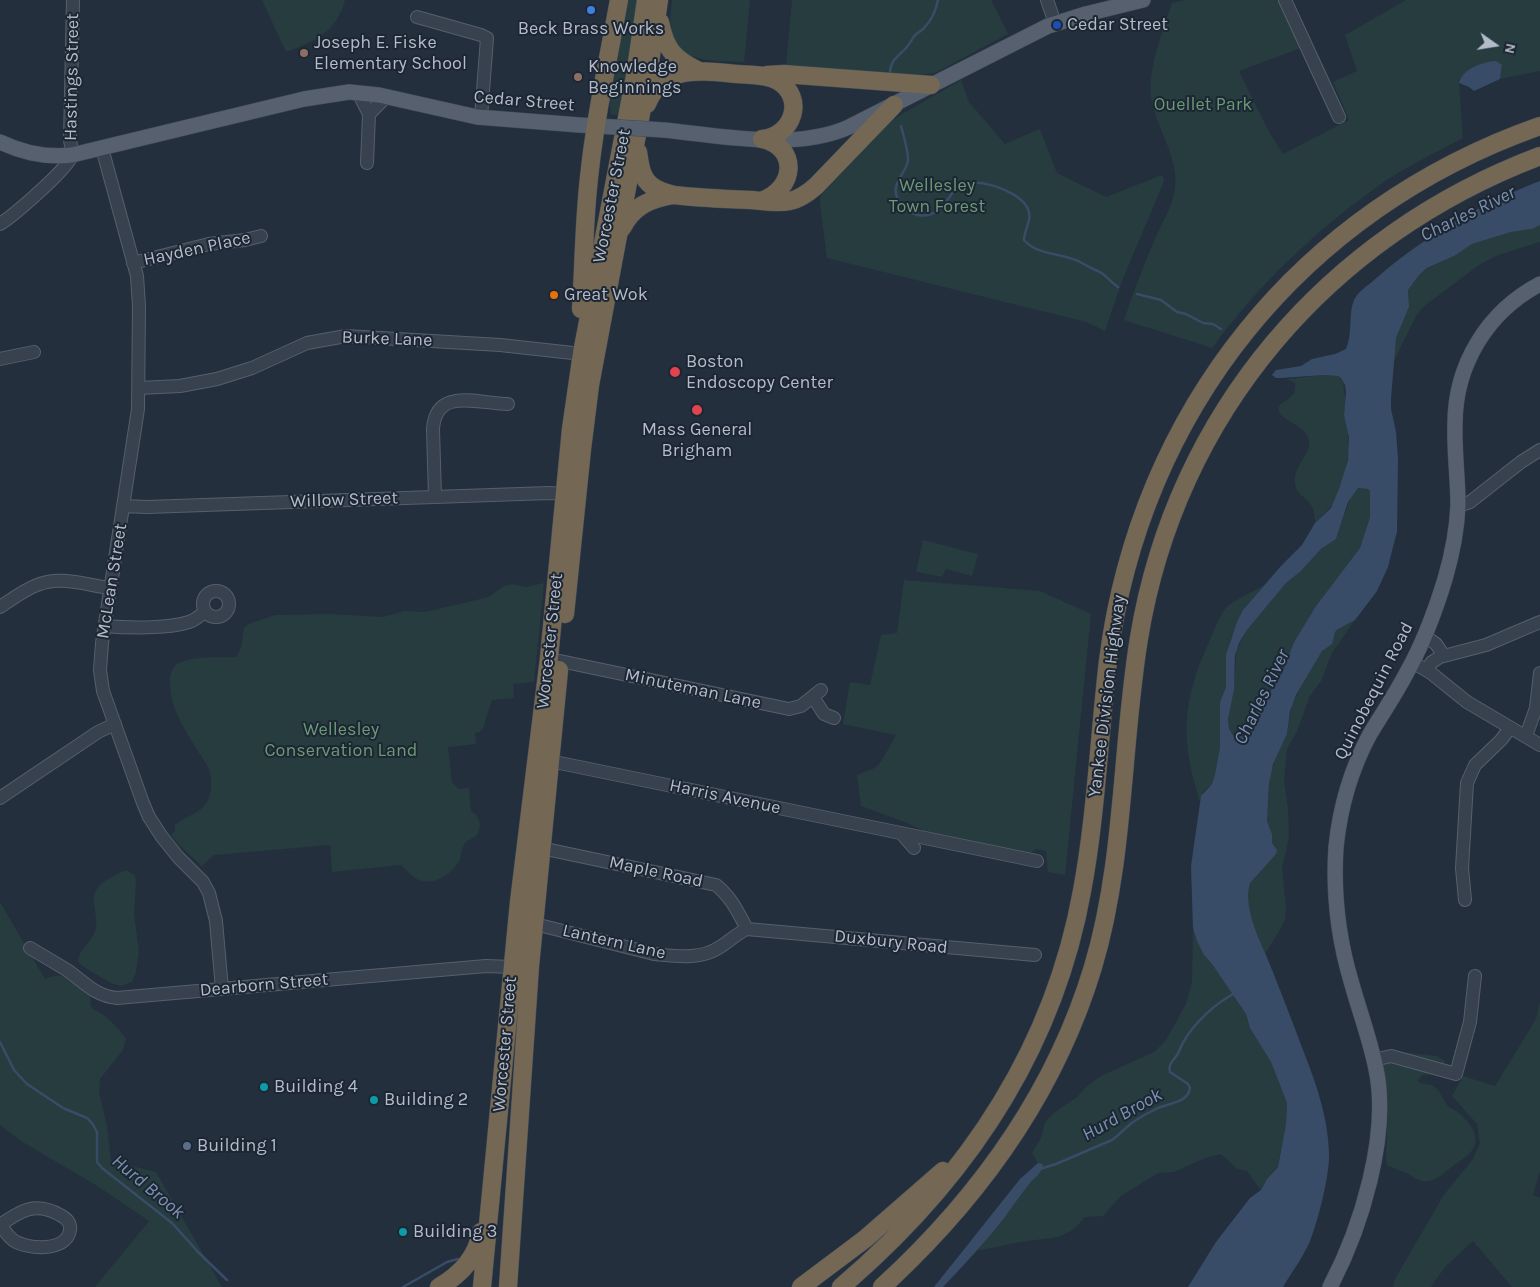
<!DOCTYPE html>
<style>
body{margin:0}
#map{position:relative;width:1540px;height:1287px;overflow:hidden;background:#242f3e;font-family:Karla,sans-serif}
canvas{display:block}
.north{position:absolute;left:1470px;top:20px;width:50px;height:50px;-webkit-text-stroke:4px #1d2633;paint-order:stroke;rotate:103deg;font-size:14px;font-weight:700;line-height:20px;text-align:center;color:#b4bcc9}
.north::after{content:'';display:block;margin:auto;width:18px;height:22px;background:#b4bcc9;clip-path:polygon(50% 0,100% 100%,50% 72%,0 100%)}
</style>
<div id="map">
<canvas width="1540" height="1287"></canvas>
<div class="north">N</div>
</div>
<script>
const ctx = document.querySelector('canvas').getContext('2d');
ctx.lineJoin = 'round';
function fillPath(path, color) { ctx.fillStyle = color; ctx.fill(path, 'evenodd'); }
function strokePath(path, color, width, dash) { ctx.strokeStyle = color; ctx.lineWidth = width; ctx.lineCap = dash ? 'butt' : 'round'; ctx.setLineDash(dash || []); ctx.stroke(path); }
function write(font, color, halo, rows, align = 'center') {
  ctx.font = font + ' Karla,sans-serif'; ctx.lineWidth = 4; ctx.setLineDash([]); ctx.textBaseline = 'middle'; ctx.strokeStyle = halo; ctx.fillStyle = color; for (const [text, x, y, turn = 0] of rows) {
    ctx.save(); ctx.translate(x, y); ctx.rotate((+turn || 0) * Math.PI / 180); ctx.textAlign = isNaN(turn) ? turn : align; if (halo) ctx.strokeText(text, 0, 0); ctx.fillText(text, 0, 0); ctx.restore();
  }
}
fillPath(new Path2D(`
 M262,0H345C337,32 314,42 286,52Z
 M625,0H638L621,116L611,114L609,96Z
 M672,0H750L744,62C721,60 680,65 672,35C669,25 671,11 672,0Z
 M792,0H991L1008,34L935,73L918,75L786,65Z
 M1185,0H1278L1301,48L1239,71L1269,132L1283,154L1349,120L1333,82L1357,71L1345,35L1406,0H1540V71L1500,79L1502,65L1460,78L1459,83L1463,138C1437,152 1409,165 1384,182C1318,228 1260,283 1212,348L1124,320C1133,293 1143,267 1154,241C1161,224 1173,207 1175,188C1179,156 1155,127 1151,96C1148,68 1163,31 1172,3Z
 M961,80L969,102L1005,144L1040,129L1057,173L1106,197L1162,175L1164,181L1162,186L1122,281L1105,331L1086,322L827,258L820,204V198L823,193L892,120Z
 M1540,225V242L1498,255L1479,265L1423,307L1416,316L1393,363L1396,338L1409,307L1408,290L1419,275L1428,268L1454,256L1472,244L1511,232L1532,229Z
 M1324,375L1338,376L1343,381L1346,405L1344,416L1348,431L1349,452L1345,473L1333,504L1315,523C1316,497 1297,499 1295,484C1292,467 1312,453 1309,440C1305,425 1282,421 1279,411C1276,399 1298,402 1295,383L1287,379Z
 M1358,488L1368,489L1370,491V517L1360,548L1316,606L1294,642L1282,672L1242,736L1235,738L1229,729L1228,719L1236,664V651L1247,630L1286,583L1301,571L1321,549L1336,539L1351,496Z
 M923,540L978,554L972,576L946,569L942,577L916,572Z
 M904,580L1040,591L1091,614L1065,875L1048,872L1046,851L1036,849L1028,855L935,836L907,823L861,806L857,775L875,768L881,762L896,735L843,724L850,682L870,685L881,635L897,633Z
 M544,583L534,682L513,684L514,698L492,700L483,728L480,732L475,733L476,744L448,747L452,783L459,789L469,788L471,811C479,815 483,827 477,835C472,840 466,839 463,847C461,851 461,855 460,859C454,873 435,886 419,880C412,877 406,870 401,865L332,872L330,845L214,855L202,866L179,845L171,835L175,831V825C186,816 202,813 208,800C212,791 212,782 210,773C208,765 202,757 197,750C184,728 168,705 170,679C170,673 173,666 179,663C195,655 219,658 236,657L241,648L244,628L249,624L275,615L330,614L383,617L404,611L425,612L489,597L504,586L512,584L526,587Z
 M1265,584L1243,610L1230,641L1226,687L1220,702V747L1215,774L1212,784L1204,791L1200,801C1180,741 1182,700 1209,642C1214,632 1218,617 1226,608C1231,601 1256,591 1265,584Z
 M1355,620L1332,653L1321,681L1310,696L1297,731L1287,749L1284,781L1288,808L1289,838L1282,868L1286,908L1285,919L1281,928L1265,954C1258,937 1241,899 1250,883C1256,872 1268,862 1276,854L1275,846L1272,843L1271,830L1267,821L1270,775L1276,756L1287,734L1292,704L1316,659L1322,651L1333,640L1335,632L1342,626Z
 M126,870L135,875L136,883L134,914L139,951L136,972L132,982L121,986L111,983L82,966L78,961C80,947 90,945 95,931C98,922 95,914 94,904C90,886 112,876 126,870Z
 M0,902L45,979C67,969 74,982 91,995L90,1005L93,1009C107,1015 117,1027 126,1039L123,1050L100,1079L99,1092L107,1126L111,1161L156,1172L222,1287H95L149,1221L99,1187L21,1141L0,1125Z
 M1193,928L1197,941L1204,955L1212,964L1246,1014L1250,1028L1271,1062L1287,1103L1286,1124L1278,1166L1267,1179L1261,1190L1247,1171L1237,1169L1221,1154L1205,1158L1174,1172L1158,1173L1121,1196L1103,1216L1085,1217C1066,1242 1048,1237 1021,1242C1006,1244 993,1249 978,1250L984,1240L1005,1217L1030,1182L1040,1172L1043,1164L1038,1163L1032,1153L1041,1138L1045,1122L1055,1112L1077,1097L1087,1086L1101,1076L1154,1052L1166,1040L1186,1004L1192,982Z
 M1540,1002V1171L1533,1195L1540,1198V1287H1512L1473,1241L1445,1267L1431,1287H1393L1394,1281L1443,1196L1473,1159L1480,1143L1477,1124L1452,1096L1463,1076L1495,1086L1536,1019Z
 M1409,1053L1437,1056L1445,1061L1444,1067L1436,1074L1422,1075L1418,1080L1420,1083C1424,1084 1428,1084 1431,1085C1441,1089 1442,1100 1448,1106C1453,1110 1450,1107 1455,1110C1461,1114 1470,1123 1473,1130C1482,1149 1465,1157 1453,1166C1443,1173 1436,1183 1422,1181C1416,1180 1411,1175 1405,1172C1399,1170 1393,1168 1387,1165L1386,1158L1388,1099L1381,1065Z`), '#263c3f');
fillPath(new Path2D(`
 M1496,61L1502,65L1500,79L1474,91L1469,87L1459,83C1463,68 1483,62 1496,61Z
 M1540,181V225L1532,229L1511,232L1472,244L1454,256L1427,268L1419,275L1408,290L1409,307L1396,338L1391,398V409L1396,432L1398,459L1397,532L1394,543L1388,567L1377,591L1355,620L1338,629L1335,632L1332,644L1322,651L1296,695L1290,711L1287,734L1273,764L1269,784L1267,821L1272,834V843L1277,850L1276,854L1250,883C1243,904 1257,935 1266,955C1279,987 1291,1018 1303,1050C1316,1083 1328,1117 1329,1153C1330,1174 1318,1221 1310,1241C1303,1257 1292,1272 1283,1287H1188L1216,1242L1250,1198L1261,1190L1267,1179L1278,1167L1286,1124L1287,1103L1271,1062L1250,1028L1246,1014L1212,964L1204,955L1197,941L1193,928L1191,866L1201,796L1212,784L1215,774L1220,747V702L1226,687V655L1237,622L1243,610L1281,566L1302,545L1315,523L1331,508L1340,486L1348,460L1349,437L1344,416L1346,392L1345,385L1341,378L1338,376L1324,375L1280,378H1276L1272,375L1276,370L1301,366L1312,359L1335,354L1346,349C1353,333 1348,314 1354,300C1358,292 1367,286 1373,281C1423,237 1478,205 1540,181ZM1358,488L1368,489L1370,491V517L1360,548L1316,606L1294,642L1282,673L1242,736L1235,738L1229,729L1228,719L1234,689L1235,655L1239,643L1247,630L1286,583L1301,571L1321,549L1336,539L1348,502Z
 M1038,1163L1043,1164C1042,1173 1035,1177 1030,1183C1021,1194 1013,1206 1005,1217C985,1242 964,1265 943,1287H934L1020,1179Z`), '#394c67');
strokePath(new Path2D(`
 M890,73C890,60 898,57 906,48C910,44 912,39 915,35C918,32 922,31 924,28C932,20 936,10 938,0
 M901,126C904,137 908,149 908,160C907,174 887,185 900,202C904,208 911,214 918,215C934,218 943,207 951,195C953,192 955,188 958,186C976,176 1017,190 1027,207C1034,219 1024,228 1024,240C1039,257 1063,252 1082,263C1088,267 1097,270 1103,274C1108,278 1112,283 1118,287
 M1137,294L1161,300L1177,312L1186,314L1203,323L1213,324L1221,329
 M0,1042L14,1070L27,1084L63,1108L87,1118L92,1123L97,1132V1162L102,1168L172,1223L199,1253L227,1280
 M1040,1169L1056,1164L1112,1140C1118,1136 1121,1132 1127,1127C1135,1119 1148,1113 1158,1108C1169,1103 1188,1103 1190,1088L1188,1084L1170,1072C1168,1064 1173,1061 1177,1055C1180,1051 1181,1045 1184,1041C1195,1022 1216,1003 1235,993
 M403,1287L447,1262L458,1259`), '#394c67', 2.5);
const minor = new Path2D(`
 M1047,0L1055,23
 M1285,0L1339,117
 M417,17L481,35L487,38L481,117
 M358,92L369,114L367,163
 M369,114L386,97
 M102,148L137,276L139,306L138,409L102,643L100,670L103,691L143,803L149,817L162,837L178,857L203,882L209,893L216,921L222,989
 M0,224C13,216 70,167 72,155C73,150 70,144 70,139L73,0
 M133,263L209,244L245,240L261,236
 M0,359L34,352
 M139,388L180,386L217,379L252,368L307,343L346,336L500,345L582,354
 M435,497L433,429C436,386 479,404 508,404
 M123,506L147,507L549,493L564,494
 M1458,506L1470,502L1521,462L1540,450
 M203 604a13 13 0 1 1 26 0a13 13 0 1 1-26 0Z
 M0,607C12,599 24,590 37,585C60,575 86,585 110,588
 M105,626C127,628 167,629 189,622C195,620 200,616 205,611
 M1425,636L1436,644L1444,656
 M560,661L789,709L801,706L821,690
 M1412,662L1431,673L1467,702L1540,745
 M1426,670L1432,662L1440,657L1486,645L1540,622
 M813,697L824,714L834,718
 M1526,736L1536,708L1540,673
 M550,761L1037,861
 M0,798L98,732L115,724
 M901,833L914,848
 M541,848L716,885C731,897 738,912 747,929
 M1465,900L1462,868L1467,783L1475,765L1501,740L1510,728
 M535,924L654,954C676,956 701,960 720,947C730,941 736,934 747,929L1035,955
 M30,948C42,955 55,963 67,970C84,982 95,996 117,998L486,966L512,967
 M1374,1060L1391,1056L1456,1074L1470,1022L1475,976
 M0,1225C20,1211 35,1201 60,1215C66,1218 71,1222 70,1230C67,1252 27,1250 13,1240C8,1236 4,1230 1,1225`);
const major = new Path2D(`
 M664,130C721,136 796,151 849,127L1048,26L1086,14L1143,0
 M0,142C23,153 47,158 72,155L304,99L349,92L379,95L477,117L579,125L614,127
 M1330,1287C1361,1228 1390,1135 1376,1069C1370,1039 1359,1010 1351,981C1338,937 1333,892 1336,847C1340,808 1351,769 1370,734C1382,714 1395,695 1406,674C1423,644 1435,612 1445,579C1452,555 1457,530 1458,505C1458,478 1454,451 1455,424C1455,365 1487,312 1540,284`);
const highway = new Path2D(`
 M660,22C665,49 674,59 699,71
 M767,75L784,74L931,85
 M647,104C663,64 702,71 737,74C750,75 766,74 778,81C806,98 793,136 762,139
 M638,152C640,165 641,178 652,186C658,191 666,193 674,195C699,198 725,199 751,200C763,201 777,204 790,201C800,199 808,193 816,186L894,105
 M761,201C796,189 799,147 762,139
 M622,228C633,206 650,199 673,195
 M581,309C584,262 584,215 590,169C596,112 609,56 619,0
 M565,614L582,449L590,385L648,76L659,0
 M439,1287C460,1275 477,1257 481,1232
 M482,1287L519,902L549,658L571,429L582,353L635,76L646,0
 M508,1287L530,966L559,670
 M801,1287L865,1239L943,1171
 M841,1287C964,1182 1053,1052 1082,891C1096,816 1099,738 1108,661C1140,410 1301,210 1540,126
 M882,1287C978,1199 1055,1093 1093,967C1125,860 1121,748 1139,638C1176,413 1328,236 1540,156`);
strokePath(minor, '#565f6c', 14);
strokePath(major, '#414a57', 16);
strokePath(highway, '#434c59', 19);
strokePath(minor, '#38414e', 12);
strokePath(major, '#56606e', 15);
strokePath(highway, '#746855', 18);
const majorBridge = new Path2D(`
 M614,127L664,130`);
strokePath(majorBridge, '#414a57', 16, []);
strokePath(majorBridge, '#56606e', 15);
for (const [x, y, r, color] of [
 [591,10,5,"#3f7fe0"],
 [1057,25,5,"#1a4fb4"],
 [304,53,5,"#8d6e63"],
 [578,77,5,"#8d6e63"],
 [554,295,5,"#e8710a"],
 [675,372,6,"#e0444e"],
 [697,410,6,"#e0444e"],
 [264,1087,5,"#0f9aa8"],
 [374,1100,5,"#0f9aa8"],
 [187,1146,5,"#5c6f8a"],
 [403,1232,5,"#0f9aa8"]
]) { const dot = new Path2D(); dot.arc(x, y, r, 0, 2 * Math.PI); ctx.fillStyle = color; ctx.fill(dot); strokePath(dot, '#1d2633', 2); }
write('18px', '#b4bcc9', '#1d2633', [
 ["Cedar Street",1067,25],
 ["Beck Brass Works",591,29,"center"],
 ["Joseph E. Fiske",314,43],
 ["Elementary School",314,64],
 ["Knowledge",588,67],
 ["Beginnings",588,88],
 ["Great Wok",564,295],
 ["Boston",686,362],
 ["Endoscopy Center",686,383],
 ["Mass General",697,430,"center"],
 ["Brigham",697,451,"center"],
 ["Building 4",274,1087],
 ["Building 2",384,1100],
 ["Building 1",197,1146],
 ["Building 3",413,1232]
], 'left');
write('18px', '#b4bcc9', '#1d2633', [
 ["Hastings Street",72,77,-89],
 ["Cedar Street",524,101,5],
 ["Worcester Street",612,196,-79],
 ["Hayden Place",197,249,-12],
 ["Burke Lane",387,339,2],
 ["Willow Street",344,500,-2],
 ["McLean Street",112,581,-81],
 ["Worcester Street",550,641,-84],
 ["Minuteman Lane",693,689,12],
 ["Quinobequin Road",1374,691,-63],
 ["Yankee Division Highway",1107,696,-83],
 ["Harris Avenue",725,797,12],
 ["Maple Road",656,872,12],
 ["Lantern Lane",614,942,13],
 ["Duxbury Road",891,942,6],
 ["Dearborn Street",264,985,-5],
 ["Worcester Street",505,1044,-85]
]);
write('18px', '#6b9a76', '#1d2633', [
 ["Ouellet Park",1203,105],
 ["Wellesley",937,186],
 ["Town Forest",937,207],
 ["Wellesley",341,730],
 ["Conservation Land",341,751]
]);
write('italic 19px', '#7c92b1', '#1d2633', [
 ["Charles River",1468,214,-26],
 ["Charles River",1262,697,-64],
 ["Hurd Brook",1122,1115,-29],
 ["Hurd Brook",148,1187,40]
]);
</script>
